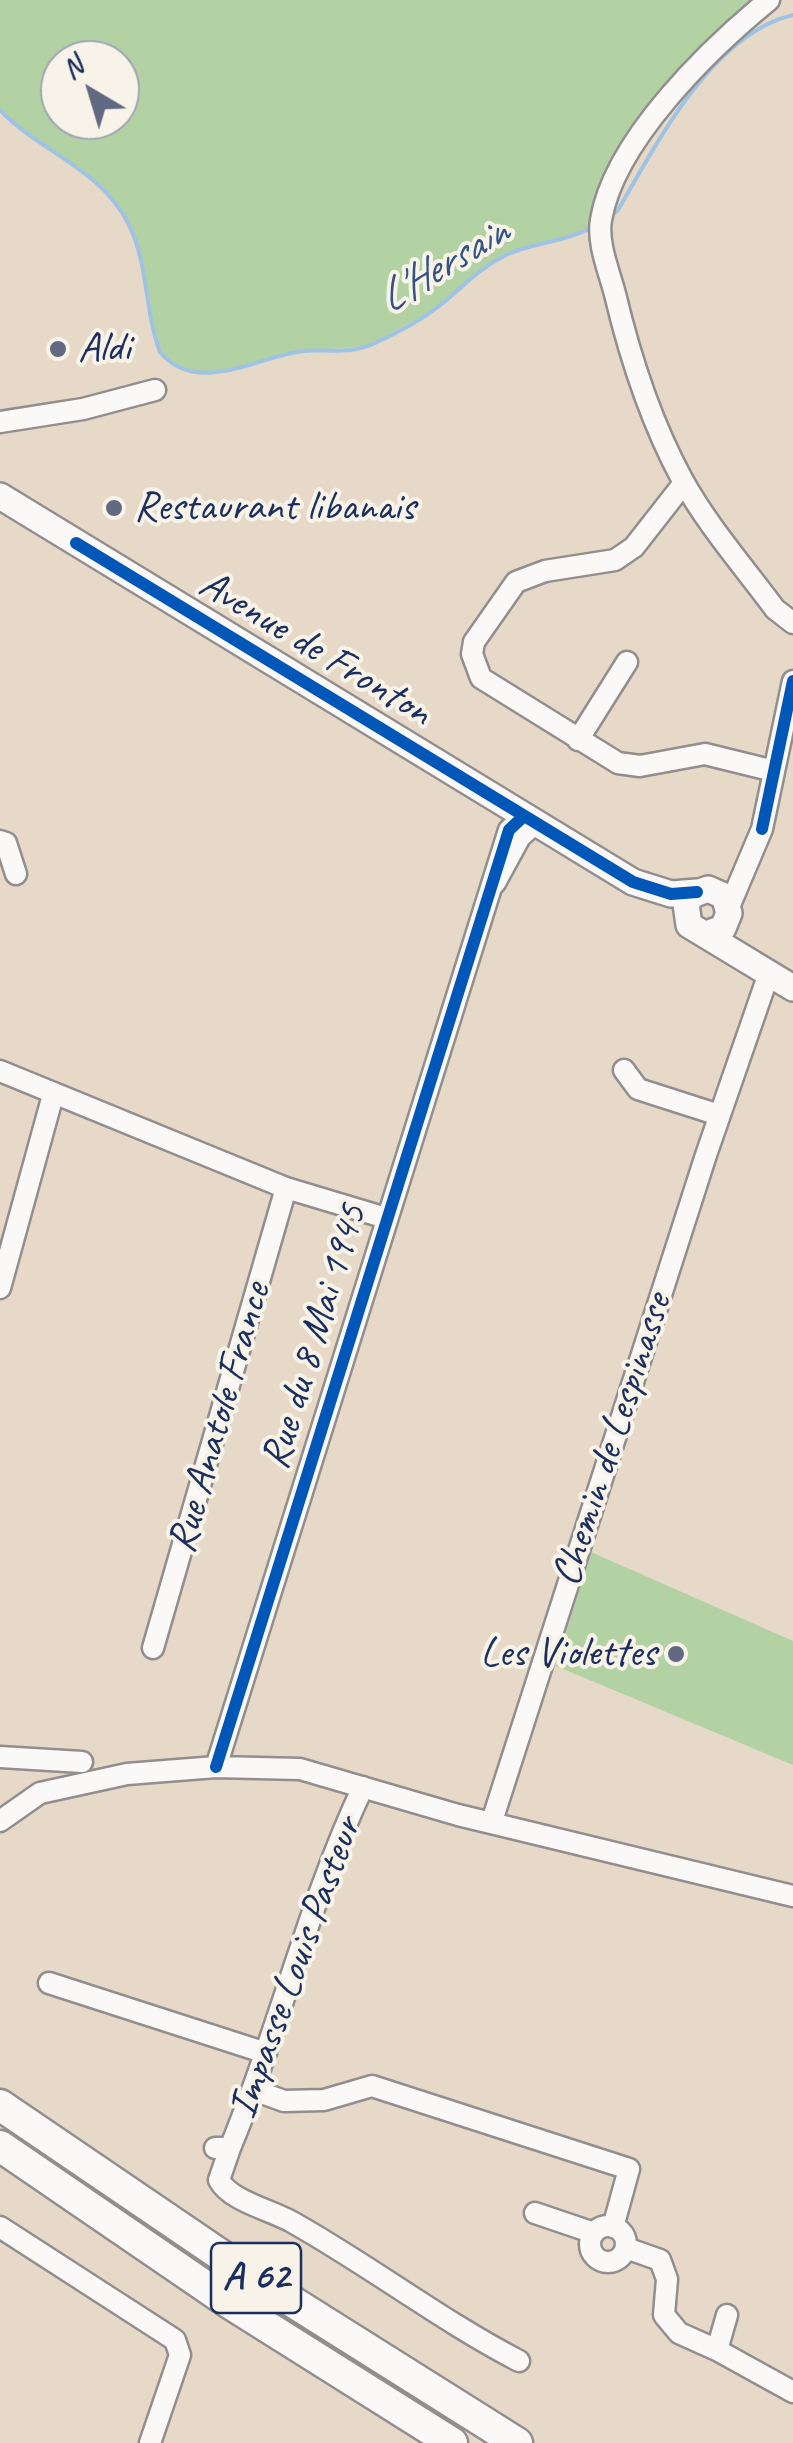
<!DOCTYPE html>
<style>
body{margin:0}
#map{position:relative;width:793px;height:2443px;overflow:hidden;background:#e6d9c8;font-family:Caveat,sans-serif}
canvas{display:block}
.north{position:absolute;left:40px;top:40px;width:100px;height:100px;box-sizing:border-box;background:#f7f3e8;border:2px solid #9fa5b1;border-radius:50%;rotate:322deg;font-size:28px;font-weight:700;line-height:40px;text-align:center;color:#1b2f5e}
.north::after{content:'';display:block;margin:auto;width:35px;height:45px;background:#626a83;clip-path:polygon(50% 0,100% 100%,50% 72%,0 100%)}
</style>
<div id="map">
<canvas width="793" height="2443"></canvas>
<div class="north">N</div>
</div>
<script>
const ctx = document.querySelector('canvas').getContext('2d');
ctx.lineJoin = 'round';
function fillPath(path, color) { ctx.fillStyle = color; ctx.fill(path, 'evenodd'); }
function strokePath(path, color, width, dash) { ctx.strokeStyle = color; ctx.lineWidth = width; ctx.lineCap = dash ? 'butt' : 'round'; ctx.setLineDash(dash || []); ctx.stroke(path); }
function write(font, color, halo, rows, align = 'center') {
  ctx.font = font + ' Caveat,sans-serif'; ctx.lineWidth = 8; ctx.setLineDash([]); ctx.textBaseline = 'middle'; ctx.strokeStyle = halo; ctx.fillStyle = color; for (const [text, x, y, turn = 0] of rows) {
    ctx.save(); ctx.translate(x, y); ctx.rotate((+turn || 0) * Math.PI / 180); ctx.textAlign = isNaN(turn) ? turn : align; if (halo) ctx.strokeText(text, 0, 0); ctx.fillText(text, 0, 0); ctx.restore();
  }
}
fillPath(new Path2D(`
 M0,0H769L668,97L600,224L562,241L509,253L473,275L435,309L368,346L294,352L231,370L198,372L180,368L160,352C144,310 149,264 128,223C100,168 40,152 0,110ZM60,60H120V120H60Z
 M591,1552L793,1641V1765L556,1666Z`), '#b2d2a4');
strokePath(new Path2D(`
 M0,110C40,152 100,168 128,223C149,264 144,310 160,352C196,395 254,359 297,352C322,348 349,355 373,344C395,334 420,321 439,306C462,288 479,268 506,255C534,242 565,242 593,227
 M610,217L618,210C657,143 712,34 793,15`), '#9fc3e5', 4);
const minor = new Path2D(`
 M769,0C709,49 614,141 601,220C597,243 609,271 615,294C630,357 651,422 682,479C707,525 744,567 775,609L793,623
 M0,422L83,409L155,390
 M684,483L634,547L615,560L545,571L516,582L474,642L472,654L481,678L618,763L640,766L705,754L774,771
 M578,740L627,662
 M0,841L6,843L16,874
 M729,907L762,829L793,681
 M624,1070L638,1089L719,1115
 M0,1071L286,1188L386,1218
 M0,1288L53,1095
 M153,1648L286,1188
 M0,1757L82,1762
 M216,1767L509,830L524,816L529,829L520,837L495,883
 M0,1821L40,1793L127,1774L216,1767L300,1769L458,1815L793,1896
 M492,1821L706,1155L768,976
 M49,1983L266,2053
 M254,2090L284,2101L324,2100L372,2086L629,2169L613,2227
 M215,2148H230C279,2030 308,1903 363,1787
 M230,2148L219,2180C230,2201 271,2210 292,2222C369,2265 440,2320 519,2361
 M535,2213L594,2233
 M590 2244a18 18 0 1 1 36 0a18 18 0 1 1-36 0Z
 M0,2227L175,2340L180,2355L150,2443
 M626,2248L660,2260L667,2279L664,2315L679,2333L717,2350
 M727,2315L717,2350L793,2392`);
const major = new Path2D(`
 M0,496L633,882L671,894L697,892
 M706,934L723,928L729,913L724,896L708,889L692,895L686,904L689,925L793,988`);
const highway = new Path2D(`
 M0,2105L250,2275L517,2443
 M0,2146L231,2304L452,2443`);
strokePath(minor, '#918e8d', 25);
strokePath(major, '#918e8d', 30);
strokePath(highway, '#918e8d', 35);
strokePath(minor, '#fbf9f7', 20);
strokePath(major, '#fbf9f7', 25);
strokePath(highway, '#fbf9f7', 30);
strokePath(new Path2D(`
 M76,543L633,882L671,894L697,892
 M762,829L793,681
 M216,1767L509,830L524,816`), '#0057b8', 12);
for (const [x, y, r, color] of [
 [58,349,10,"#626a83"],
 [114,508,10,"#626a83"],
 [676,1654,10,"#626a83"]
]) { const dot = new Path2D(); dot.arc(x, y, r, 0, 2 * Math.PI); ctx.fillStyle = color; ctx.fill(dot); strokePath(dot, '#f7f3e8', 4); }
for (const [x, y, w] of [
 [256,2278,90]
]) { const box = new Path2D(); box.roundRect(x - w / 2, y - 35, w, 70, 8); ctx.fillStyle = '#f7f3e8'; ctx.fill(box); strokePath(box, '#1b2f5e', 2.5); }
write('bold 40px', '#1b2f5e', null, [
 ["A 62",256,2278]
]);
write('42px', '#1b2f5e', '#f7f3e8', [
 ["Aldi",78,349],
 ["Restaurant libanais",134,508],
 ["Les Violettes",656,1654,"right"]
], 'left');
write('42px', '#1b2f5e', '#f7f3e8', [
 ["Avenue de Fronton",315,649,31],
 ["Rue du 8 Mai 1945",315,1337,-73],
 ["Rue Anatole France",220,1418,-74],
 ["Chemin de Lespinasse",613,1440,-72],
 ["Impasse Louis Pasteur",296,1968,-70]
]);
write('italic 45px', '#345283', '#f7f3e8', [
 ["L'Hersain",444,266,-31]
]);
</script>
